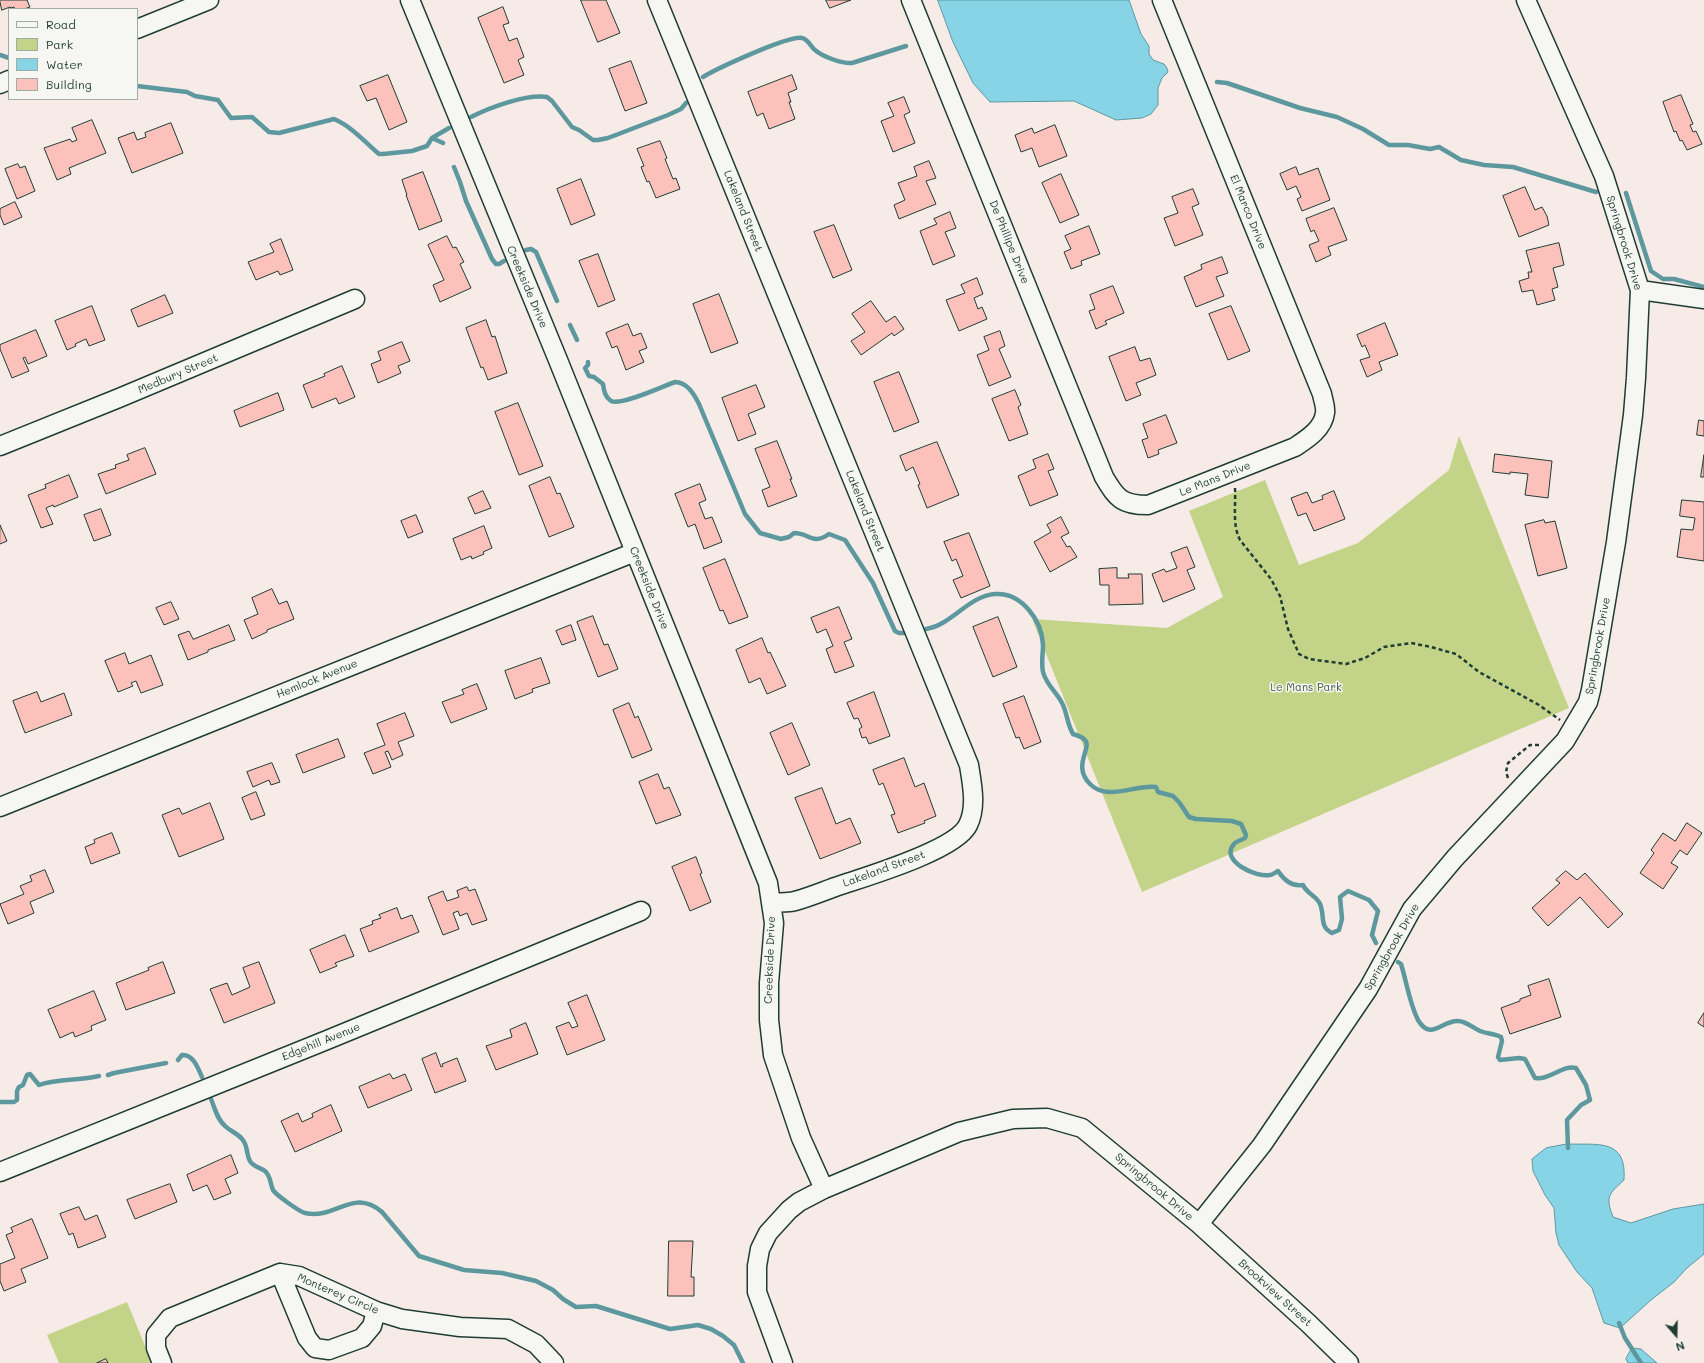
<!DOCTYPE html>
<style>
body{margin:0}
#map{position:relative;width:1704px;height:1363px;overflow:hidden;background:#f7ebe7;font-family:Mali,sans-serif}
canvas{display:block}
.legend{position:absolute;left:8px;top:8px;width:130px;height:92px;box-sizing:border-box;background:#f6f6f2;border:1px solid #a0aca6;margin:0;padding:5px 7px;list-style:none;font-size:12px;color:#1f3d34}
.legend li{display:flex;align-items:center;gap:8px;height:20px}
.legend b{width:20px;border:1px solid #a0aca6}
.north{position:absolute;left:1656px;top:1315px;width:40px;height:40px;-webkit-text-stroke:3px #f6f6f2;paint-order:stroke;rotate:160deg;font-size:11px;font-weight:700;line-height:16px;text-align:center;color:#1f3d34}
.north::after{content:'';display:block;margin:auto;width:14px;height:18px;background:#1f3d34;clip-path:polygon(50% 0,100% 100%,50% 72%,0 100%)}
</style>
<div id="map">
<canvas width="1704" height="1363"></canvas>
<ul class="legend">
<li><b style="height:5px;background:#f6f6f2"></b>Road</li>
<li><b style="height:11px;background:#c3d387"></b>Park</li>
<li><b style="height:11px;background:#87d4e6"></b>Water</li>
<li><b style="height:11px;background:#fdc1bc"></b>Building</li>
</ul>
<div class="north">N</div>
</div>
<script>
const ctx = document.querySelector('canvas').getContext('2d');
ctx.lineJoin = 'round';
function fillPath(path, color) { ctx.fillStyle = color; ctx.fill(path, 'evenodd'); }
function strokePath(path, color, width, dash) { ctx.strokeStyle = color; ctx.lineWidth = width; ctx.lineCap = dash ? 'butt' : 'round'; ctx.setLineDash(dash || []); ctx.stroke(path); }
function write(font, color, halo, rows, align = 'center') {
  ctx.font = font + ' Mali,sans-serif'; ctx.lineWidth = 3; ctx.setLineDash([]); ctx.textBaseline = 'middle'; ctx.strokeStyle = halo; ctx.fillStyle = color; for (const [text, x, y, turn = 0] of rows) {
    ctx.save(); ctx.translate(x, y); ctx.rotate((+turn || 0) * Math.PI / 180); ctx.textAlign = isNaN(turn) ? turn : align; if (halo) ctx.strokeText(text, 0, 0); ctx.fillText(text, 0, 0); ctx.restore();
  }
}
fillPath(new Path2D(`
 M1459,436L1569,708L1142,892L1032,619L1167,628L1223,597L1189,511L1265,480L1299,565L1358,543L1449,470Z
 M127,1302L152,1363H108L106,1359L97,1363H59L47,1335Z`), '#c3d387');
const water = new Path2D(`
 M938,0H1129L1141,34L1149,46V54L1153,60L1164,64L1167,68L1168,72L1162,78L1158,88V105L1151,114L1142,118L1116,120L1074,101L990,102L973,83L953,42Z
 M1567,1144C1598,1145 1627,1138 1624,1180C1609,1194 1605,1196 1613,1217L1631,1223L1673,1209L1704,1204V1254L1687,1268L1674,1282L1651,1300L1620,1328L1604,1323L1592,1288L1577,1272L1559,1245L1556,1233L1554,1208L1545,1195L1533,1171L1532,1159L1546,1148Z
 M1632,1348L1641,1349L1657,1363H1628L1626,1359Z`);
fillPath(water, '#87d4e6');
strokePath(water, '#5d989f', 1);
strokePath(new Path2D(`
 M0,55L9,58
 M703,77C716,69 789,35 802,38C808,39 811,47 815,50C823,57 843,64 852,63L906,46
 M1217,82L1227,83L1300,108L1337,117L1363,129L1389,145H1408L1430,149L1439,147L1461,160L1484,165L1513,167L1596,192
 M137,86L187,92L195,96L218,100L231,118L252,117L269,132L279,133L334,119C351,126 365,142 379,154H383L412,151L427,146L432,138L449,128
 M471,117C491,107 526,94 547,97L552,101L572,127L579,130L593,140H598L608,138L668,115L681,109L686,103
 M432,138L443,143
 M454,167L460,182L466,201L492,259L496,264H499L504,261
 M1626,193L1651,271L1663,279H1674L1704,287
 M526,250L531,249L536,252L557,301
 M570,325L577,340
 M588,362V365L585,368L589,376L594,377L603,384C604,391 605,397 611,401C621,406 663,386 675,382C687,382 694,394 699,404L745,514L760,533L781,539L789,537L794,533C810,533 812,546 829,534L845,540L873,583L895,631L899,633H904
 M926,629C952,625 968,596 995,594C1022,592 1042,621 1043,645C1043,654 1041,663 1043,672C1047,686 1056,691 1062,703C1067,712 1067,724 1073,734C1076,735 1082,737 1084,739C1094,747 1071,765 1090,784C1108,802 1135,784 1156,787L1158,792L1173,796L1179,802L1189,817L1196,819L1232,821L1241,824L1246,835L1245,838C1242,840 1236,841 1234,844C1219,861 1257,878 1270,875C1272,875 1276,872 1278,871C1284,880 1292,887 1303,885C1307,894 1317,896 1320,904C1325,915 1319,927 1332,933L1339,930L1342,919L1340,897L1348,891L1369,900L1378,911L1372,935L1376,943
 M1398,962L1401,964C1407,983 1409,1002 1418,1020C1431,1042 1442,1020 1458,1021C1466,1021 1473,1028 1480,1031C1487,1034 1494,1033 1501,1037L1502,1041L1498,1057L1500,1060L1519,1058L1525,1059L1535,1078C1549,1081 1563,1064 1576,1068L1586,1085L1590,1100L1581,1105L1567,1120L1568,1148
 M178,1060L182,1055C193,1054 198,1068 202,1077
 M108,1075L114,1073L166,1063
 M211,1099C215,1109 217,1119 225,1126C230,1131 237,1133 242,1139C248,1145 246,1154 250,1161C253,1167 260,1167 265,1171C271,1176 270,1184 273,1190C276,1195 300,1212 305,1213C336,1220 353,1187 382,1212L419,1256L464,1270L502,1273L536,1281L553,1290L563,1299L576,1307L596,1306L670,1329L698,1325L711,1329L723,1336L734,1345L743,1363
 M0,1102H14L17,1100V1091L19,1087L23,1085L27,1075L30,1074L39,1085C59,1078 79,1081 99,1076
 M1619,1323L1625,1338L1641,1363`), '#5d989f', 4.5);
const building = new Path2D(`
 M0,0H27L30,7L24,9H15L14,7L11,8L10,7L2,10Z
 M581,0H606L620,33L598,42Z
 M826,0H851L830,8Z
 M503,7L509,23L503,25L509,41L517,38L524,57L518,60L524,75L504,83L478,18Z
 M631,61L647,103L625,111L609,69Z
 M388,75L407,122L389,130L376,98L367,101L360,86Z
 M792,75L797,89L788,93L791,102H789L795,119L769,129L763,113L757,116L748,92Z
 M1681,95L1693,124L1690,125L1693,132L1696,131L1702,144L1687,150L1682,140L1680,141L1676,131L1674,132L1663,102Z
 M904,97L910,112L904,115L915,143L893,152L881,121L894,116L888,103Z
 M92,120L106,153L69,168L71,174L57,180L44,148L70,139L72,142L77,140L72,128Z
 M171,123L183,153L132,173L118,138L134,132L137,140L146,137L145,133Z
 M1055,125L1067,156L1039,167L1032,148L1021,152L1015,135L1032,128L1034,133Z
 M660,141L667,158L665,159L673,179L676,178L680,189L656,198L649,181L647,182L641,167L644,166L637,149Z
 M929,161L936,178L926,181L936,204L899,219L894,205L905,200L898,183L917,176L914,167Z
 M18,164L20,168L25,166L35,191L17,199L5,169Z
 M1296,167L1299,175L1318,168L1330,200L1302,211L1297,199L1301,197L1296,186L1287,190L1280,174Z
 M423,172L442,221L419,230L406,195H407L402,180Z
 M1061,174L1079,215L1060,223L1042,183Z
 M581,179L595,215L571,225L557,189Z
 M1525,187L1535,210L1542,207L1547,216L1549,225L1519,237L1503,196Z
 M1193,189L1199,204L1192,207L1203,235L1175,246L1164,218L1178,213L1172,197Z
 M15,202L22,217L4,225L0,215V209Z
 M1334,208L1347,240L1328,247L1331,255L1316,262L1309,245L1319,241L1314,230L1311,232L1306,219Z
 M950,212L956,228L945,232L955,256L933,265L920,231L937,224L934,219Z
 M834,225L852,270L833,278L814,232Z
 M1089,226L1100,254L1081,261L1082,265L1071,269L1064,252L1071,249L1065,236Z
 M447,236L453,248L456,247L464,262L460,264L471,288L440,302L433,285L444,280L428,245Z
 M281,239L293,270L280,275L278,271L256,280L248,262L274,252L270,244Z
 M1559,243L1564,265L1553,268L1558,287L1552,289L1555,300L1537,305L1533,290L1522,292L1519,281L1529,278L1528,272H1532L1526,251Z
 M598,254L615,300L598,307L579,261Z
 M1222,257L1228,273L1216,277L1224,296L1196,307L1184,277L1202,269L1201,265Z
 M977,278L983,294L974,298L978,309L982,307L987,319L959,331L946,300L965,293L961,285Z
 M1113,286L1124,313L1105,321L1107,324L1096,329L1089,311L1095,309L1090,295Z
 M719,294L738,343L711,353L693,304Z
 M165,295L173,313L138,327L131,310Z
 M871,301L886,322L895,316L904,329L894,336L892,333L861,355L851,341L865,332L852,314Z
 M92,306L105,340L89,346L86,339L75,344L76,346L67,350L55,321Z
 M1231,306L1250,351L1228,360L1209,314Z
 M486,320L492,337L495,336L507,373L488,380L483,367L481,368L466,328Z
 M1385,323L1398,355L1379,362L1382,370L1367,377L1360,360L1370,357L1365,345L1362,347L1357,335Z
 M628,324L633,336L641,333L647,348L639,351L644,362L626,370L617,346L612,348L606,333Z
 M36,330L47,356L28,364L25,357L23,358L29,371L12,378L0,349V345Z
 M1000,331L1005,346L999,349L1011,377L989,386L977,355L989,350L984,337Z
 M402,342L410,361L398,366L401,373L378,383L371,364L381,360L378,352Z
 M1135,347L1140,361L1150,358L1156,375L1136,383L1141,395L1126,401L1109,357Z
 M342,366L355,397L339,404L336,398L312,408L303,385L325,376L324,374Z
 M899,372L919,422L894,432L874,382Z
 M756,385L765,407L748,414L756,434L738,441L722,398Z
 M1015,390L1021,405L1018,407L1028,434L1009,441L992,399Z
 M278,393L284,410L240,427L234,411Z
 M518,403L543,466L519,475L495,412Z
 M1166,415L1177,443L1158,450L1159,454L1148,458L1142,440L1148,438L1143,424Z
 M1699,420L1704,421V436L1697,435Z
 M777,441L792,479H790L797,496L768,507L762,490L770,487L755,449Z
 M937,442L959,495L927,508L918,485L920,484L913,467L906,471L900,456Z
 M145,448L156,474L106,494L98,474L116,468L115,465L129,460L127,455Z
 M1048,454L1054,469L1048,471L1058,495L1030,506L1018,476L1036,468L1033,460Z
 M1495,454L1552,461L1548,498L1525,495L1528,474L1510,472V474L1493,472Z
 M1704,455V477H1701Z
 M69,475L78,497L54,507L53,505L46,508L53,524L41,528L28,495L46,488L45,485Z
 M550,477L557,494L560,493L574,527L549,537L529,486Z
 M700,484L706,500L699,503L705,519L712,517L722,542L704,549L695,524L688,527L675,494Z
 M483,491L491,508L475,514L468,498Z
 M1334,491L1345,519L1314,531L1306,513L1298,516L1291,498L1307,492L1312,503L1323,499L1322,496Z
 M1682,500L1704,502V561L1677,557L1681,529L1693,530L1695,518L1680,516Z
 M101,509L111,535L94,541L84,515Z
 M416,515L423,532L408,538L401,521Z
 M1061,517L1069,533L1061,537L1067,547L1070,546L1077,557L1050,572L1034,542L1051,532L1047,525Z
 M1544,520L1545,523L1555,521L1567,568L1538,576L1525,525Z
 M0,525L7,541L0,544Z
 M484,526L492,548L483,552L484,554L472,559L471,556L461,560L453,539Z
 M969,533L990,586L961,598L953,580L963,576L956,559L952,561L944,542Z
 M1187,547L1195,567L1187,570L1195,589L1163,602L1152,574L1164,569L1166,572L1177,568L1171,553Z
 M725,559L748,617L729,624L723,610L720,611L703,568Z
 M1117,568V578H1129L1128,574H1142L1143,604L1109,605V585H1100L1099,569Z
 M272,589L279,604L287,601L294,619L267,630V632L252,639L244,620L258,614L252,598Z
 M171,602L179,619L164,625L156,608Z
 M839,607L852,639L844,642L854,666L835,673L826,649L833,646L826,629L817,633L811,618Z
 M593,616L604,645L608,644L618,669L598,677L577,622Z
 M998,617L1017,667L993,677L973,627Z
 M229,625L235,640L208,650V652L188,660L178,635L189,631L193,639Z
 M571,625L576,640L562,645L556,631Z
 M762,638L768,653L770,652L786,686L767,694L760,678L749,683L736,650Z
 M125,653L129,664L151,655L163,685L141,693L136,681L131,683L133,686L118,692L105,661Z
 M541,658L550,683L532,689L533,692L515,699L505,671Z
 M477,684L487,709L451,723L442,702L464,694L462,690Z
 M37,692L41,702L64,693L72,715L25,733L13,701Z
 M874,692L890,736L869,744L866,737L862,738L859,729L862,727L858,718L854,719L847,703Z
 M1024,696L1041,742L1024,749L1019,737L1016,738L1003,704Z
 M629,703L635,718L638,716L652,750L632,758L613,710Z
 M405,713L414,736L398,742L403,755L392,760L388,751L385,752L391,767L373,774L364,753L385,745L377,724Z
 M792,723L810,765L788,775L770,733Z
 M338,739L345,757L303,773L296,755Z
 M904,758L915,787L924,783L936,816L924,821L925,823L898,833L891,815L895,814L883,783L879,785L873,770Z
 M272,763L280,782L271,785L269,780L253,787L247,772Z
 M658,774L664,789L669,787L681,815L656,824L639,782Z
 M822,788L836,824L850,818L861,843L820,859L795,798Z
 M256,792L265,815L251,820L242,798Z
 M210,803L224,839L179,857L162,815L179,808L182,814Z
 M1687,823L1702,833L1687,855L1680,850L1671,863L1678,867L1663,889L1640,873L1654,853L1651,850L1663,833L1675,841Z
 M112,833L120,853L91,864L85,847L95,843L94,840Z
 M696,857L702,873L700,874L711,902L690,911L672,867Z
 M45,870L54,892L30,902L34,913L8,924L0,904L24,894L20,886L32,881L30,876Z
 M1566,871L1577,880L1585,873L1623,914L1608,928L1580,897L1548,926L1532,908L1560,883L1556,880Z
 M467,887L469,891L475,889L487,920L472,925L467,913L460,916L458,911L453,913L459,929L443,935L428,897L443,891L447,901L459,897L457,891Z
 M397,908L401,919L412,915L419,932L369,952L360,929L373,924L372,921L381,918L379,915Z
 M345,935L354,956L335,963L337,966L320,973L310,950Z
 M163,962L175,993L126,1010L116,983L149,970L148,968Z
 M259,962L275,1003L224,1023L210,989L227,983L232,995L250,987L243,968Z
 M1549,979L1561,1017L1510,1034L1501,1008L1520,1001V999L1531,995L1528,986Z
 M94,991L106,1020L91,1026L92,1030L75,1037L73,1032L60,1038L48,1010Z
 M587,995L605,1040L567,1055L556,1027L569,1022L572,1028L578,1026L568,1003Z
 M1704,1013V1027L1698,1023Z
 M526,1023L538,1054L496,1070L486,1046L512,1037L510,1030Z
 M436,1053L441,1067L443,1066L442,1064L457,1058L466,1081L435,1093L422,1059Z
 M390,1074L393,1079L405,1074L412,1090L368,1108L359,1087Z
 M331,1105L342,1131L295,1152L281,1121L298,1113L302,1122L313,1117L312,1114Z
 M231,1155L238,1173L225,1179L231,1193L214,1200L207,1185L193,1191L187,1175Z
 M170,1184L177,1202L135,1219L127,1200Z
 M79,1207L85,1220L97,1215L106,1237L78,1248L73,1233L69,1235L60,1214Z
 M32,1219L48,1258L21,1269L26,1282L4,1291L0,1281V1264L15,1258L6,1235L13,1232L11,1228Z
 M669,1241H693L691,1277H694V1296H668Z
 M106,1359L108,1363H97Z`);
fillPath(building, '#fdc1bc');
strokePath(building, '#1f3d34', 1);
const minor = new Path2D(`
 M410,0L558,360L768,883L774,923L769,983V1020L773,1055L801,1138L824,1189
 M657,0L969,765C972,784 977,807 968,825C956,850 868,876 841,885C826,890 810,897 795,901C787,903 778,902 771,903
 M911,0L1104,477C1117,499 1122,505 1148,505L1295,447C1307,439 1323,429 1325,413C1326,407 1323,400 1322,394L1162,0
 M137,29L209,0
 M0,84L9,80
 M1640,290L1704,299
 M0,446L119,398L355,299
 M0,807L635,552
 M0,1172L327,1040L641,911
 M1199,1224L1262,1145L1368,989L1412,909L1455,858L1565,741L1588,702L1591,690L1616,542L1633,415L1636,378L1640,290L1604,176L1526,0
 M280,1273L307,1338L315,1348L329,1350L362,1338L372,1326L376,1311
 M162,1363L156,1348V1335L170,1318L280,1273L299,1276L376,1311L402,1319L460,1327L508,1329L536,1344L554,1363
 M783,1363L757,1292V1266L760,1249L768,1233L789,1210L799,1202L824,1189L959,1132L1013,1119L1047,1118L1082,1128L1199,1224L1308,1323L1349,1363`);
strokePath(minor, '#1f3d34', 21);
strokePath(new Path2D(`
 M1235,488C1236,506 1232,524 1240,540L1271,579L1280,596L1288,629L1299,654L1309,659L1346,664L1365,658L1384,647L1411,643L1431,647L1456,654L1479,672L1539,705L1560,720
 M1508,778L1506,772L1508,763L1530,745H1539`), '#1f3d34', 2.5, [4, 3]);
strokePath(minor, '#f6f6f2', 18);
write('11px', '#1f3d34', '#f6f6f2', [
 ["Lakeland Street",743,211,68],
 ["El Marco Drive",1248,212,68],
 ["De Phillipe Drive",1009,242,68],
 ["Springbrook Drive",1624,243,73],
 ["Creekside Drive",527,287,67],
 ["Medbury Street",178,374,-23],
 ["Le Mans Drive",1215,479,-22],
 ["Lakeland Street",865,511,68],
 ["Creekside Drive",649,588,68],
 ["Springbrook Drive",1598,646,-80],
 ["Hemlock Avenue",317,679,-22],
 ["Lakeland Street",884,869,-20],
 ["Springbrook Drive",1392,947,-60],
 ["Creekside Drive",770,960,-88],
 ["Edgehill Avenue",321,1042,-22],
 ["Springbrook Drive",1154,1187,40],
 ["Brookview Street",1275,1293,42],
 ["Monterey Circle",338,1294,23]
]);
write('11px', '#405b45', '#f6f6f2', [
 ["Le Mans Park",1306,688]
]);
</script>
